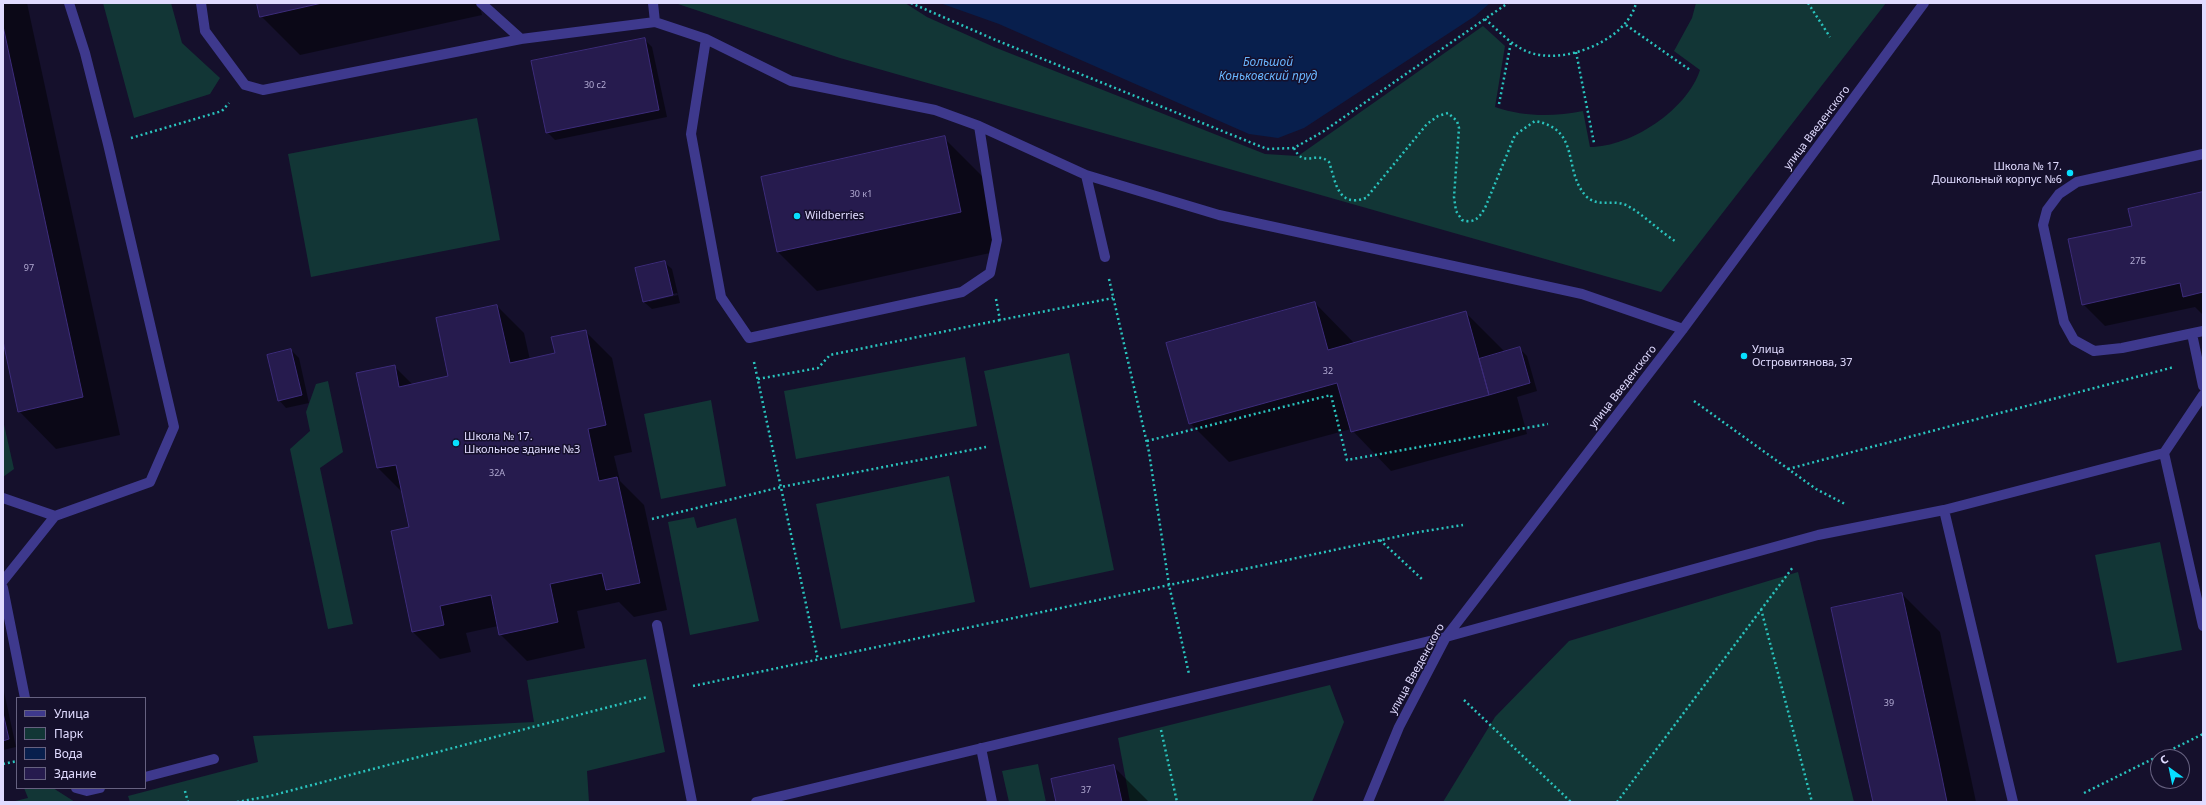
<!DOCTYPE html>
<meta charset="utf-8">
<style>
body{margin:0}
#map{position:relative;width:2206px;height:805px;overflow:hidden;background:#15102c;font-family:"Noto Sans",sans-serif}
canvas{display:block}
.frame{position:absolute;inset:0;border:4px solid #e0dbff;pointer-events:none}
.legend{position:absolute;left:16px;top:697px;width:130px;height:92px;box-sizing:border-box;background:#15102c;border:1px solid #666180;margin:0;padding:5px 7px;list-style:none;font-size:12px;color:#e0dbff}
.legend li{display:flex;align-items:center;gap:8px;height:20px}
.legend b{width:20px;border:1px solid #666180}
.north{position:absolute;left:2150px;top:749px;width:40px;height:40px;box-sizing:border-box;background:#15102c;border:1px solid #666180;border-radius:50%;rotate:327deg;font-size:11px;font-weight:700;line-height:16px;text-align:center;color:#e0dbff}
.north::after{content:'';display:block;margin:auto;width:14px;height:18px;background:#07e0ff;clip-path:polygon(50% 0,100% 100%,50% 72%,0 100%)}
</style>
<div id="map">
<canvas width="2206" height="805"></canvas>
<div class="frame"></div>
<ul class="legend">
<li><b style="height:5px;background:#3e398d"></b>Улица</li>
<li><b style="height:11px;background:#123636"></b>Парк</li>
<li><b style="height:11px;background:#081f4d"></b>Вода</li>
<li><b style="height:11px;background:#261b4e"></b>Здание</li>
</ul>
<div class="north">С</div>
</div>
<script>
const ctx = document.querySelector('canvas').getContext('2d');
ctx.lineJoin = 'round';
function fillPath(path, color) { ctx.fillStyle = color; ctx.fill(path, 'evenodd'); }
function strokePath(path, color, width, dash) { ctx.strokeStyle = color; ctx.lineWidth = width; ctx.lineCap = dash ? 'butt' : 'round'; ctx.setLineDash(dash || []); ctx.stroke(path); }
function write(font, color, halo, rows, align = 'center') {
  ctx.font = font + ' "Noto Sans",sans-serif'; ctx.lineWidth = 3; ctx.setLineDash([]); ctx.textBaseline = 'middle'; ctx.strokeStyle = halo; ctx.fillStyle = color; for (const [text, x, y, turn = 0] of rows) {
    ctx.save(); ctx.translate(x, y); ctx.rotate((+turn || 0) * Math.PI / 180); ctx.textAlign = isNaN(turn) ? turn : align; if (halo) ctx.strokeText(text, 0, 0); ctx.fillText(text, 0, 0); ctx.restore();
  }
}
fillPath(new Path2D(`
 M103,3H171L182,43L220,78L210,94L134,118Z
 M675,3H905L927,17L994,47L1265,154L1298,156L1483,26L1505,46L1495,107C1525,117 1553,117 1583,111L1590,147C1631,147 1687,110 1700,70L1674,51L1692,18L1696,3H1886L1661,292L840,58Z
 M477,118L500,240L311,277L288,154Z
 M1069,353L1114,570L1030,588L984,371Z
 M965,357L977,426L796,459L784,391Z
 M328,381L343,452L320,468L353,624L328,629L290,449L310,431L306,412L316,384Z
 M711,400L726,486L661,499L644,414Z
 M3,420L14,469L3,477Z
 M949,476L975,602L841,629L816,504Z
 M694,517L697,528L736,518L759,621L690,635L668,522Z
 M2160,542L2182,650L2117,663L2095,555Z
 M1798,572L1854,802H1443L1495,717L1569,641Z
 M646,659L665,752L587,771L589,802H130L128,796L258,762L253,736L534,722L527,680Z
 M1330,685L1344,722L1312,802H1130L1118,738Z
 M1038,764L1046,802H1009L1002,771Z
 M24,788H53L75,802H11L28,798Z`), '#123636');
fillPath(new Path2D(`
 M940,3H1490L1475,16L1304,128L1278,138L1249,134L999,24Z`), '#081f4d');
fillPath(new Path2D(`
 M3,3H27L120,435L56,449L19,411L3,336Z
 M258,3H479L482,15L300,55L261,16Z
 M644,39L652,47L667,117L555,140L547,132Z
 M944,138L983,177L999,251L817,291L778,252L762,178Z
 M2203,193V315L2195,307L2105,326L2083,304L2133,226Z
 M664,262L672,269L680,303L652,309L644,302L637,268ZM677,293L678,295L649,302V300Z
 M1315,303L1354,343L1466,313L1505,352L1519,348L1527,356L1537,391L1517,397L1527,434L1391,471L1351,429L1229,462L1190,423Z
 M497,306L524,333L530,360L556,354L585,331L612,358L632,452L614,456L620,481L644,505L667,610L634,617L619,602L577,611L585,648L527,661L500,634L498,626L466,633L471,652L440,659L413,632L392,532L410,528L403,493L378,468L394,366L413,385L449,377Z
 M291,350L299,358L309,403L286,408L279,400Z
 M1902,594L1940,632L1976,802H1874Z
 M3,687L16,747L3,750Z
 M1114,767L1149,802H1057Z`), '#0007');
const building = new Path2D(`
 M257,3H322L260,17Z
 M3,26L83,397L18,412L3,341Z
 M645,38L659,110L546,133L531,61Z
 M945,136L961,212L777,252L761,177Z
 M2203,192V292L2183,297L2180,283L2082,305L2068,239L2132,226L2128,209Z
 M665,261L673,295L643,302L635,268Z
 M1315,302L1328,350L1466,311L1489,395L1351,432L1337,383L1189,424L1166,343Z
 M497,305L510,363L555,353L551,337L586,330L606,425L588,429L599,481L617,477L640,583L606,590L602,573L550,584L558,622L527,629L499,635L491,595L440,606L444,625L412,632L391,531L409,527L396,465L377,468L356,373L395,365L399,387L448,376L436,318Z
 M1520,347L1530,383L1489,395L1479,359Z
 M291,349L302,395L278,401L267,355Z
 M1902,593L1938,758L1947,802H1873L1831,608Z
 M3,713L9,739L3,741Z
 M1114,765L1122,802H1056L1051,779Z`);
fillPath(building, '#261b4e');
strokePath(building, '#3d2c7b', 1);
strokePath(new Path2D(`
 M911,3L998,41L1267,149L1294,148L1324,131L1508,3
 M1808,3L1830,37
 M1485,19C1498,30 1510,44 1526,51C1561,67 1627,41 1636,3
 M1626,25L1690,70
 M1576,52L1594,143
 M1499,104L1511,42
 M131,138L222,111L229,103
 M1294,148C1304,169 1315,150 1329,162C1336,182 1337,208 1366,198L1427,124L1438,116L1448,113L1457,121L1459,128L1454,197L1456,211L1462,220C1474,224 1479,218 1485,208L1515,135L1535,121C1582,130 1562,170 1586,196C1598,208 1612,199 1626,205C1642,213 1659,231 1675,241
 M1109,279L1149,452L1169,585L1189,674
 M996,299L1000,320L1113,298
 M754,362L818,660
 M758,379L818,368L830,355L1000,320
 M1694,401L1816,489L1845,504
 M1147,441L1331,395L1347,460L1548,424
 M1788,469L2174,367
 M652,519L781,487L986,447
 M1380,540L1423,580
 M1761,609L1812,802
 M693,686L1419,532L1463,525
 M1464,700L1571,802
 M1161,730L1177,802
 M3,764L17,761
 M185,791L188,802
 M2084,793L2203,734
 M237,802L270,796L647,697
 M1617,802L1793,567`), '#2ac4be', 2.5, [2, 3]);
strokePath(new Path2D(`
 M201,3L205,31L245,85L263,90L521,39
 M481,3L521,39L655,22L706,39L791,81L935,110L979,126L1086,175L1219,215L1582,294L1683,329
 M653,3L655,22
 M706,39L691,134L721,297L749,338L962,292L990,273L997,240L979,126
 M2203,154L2077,182L2059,194L2047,210L2043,225L2064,322L2074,340L2094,351L2122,348L2203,331
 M1086,175L1105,257
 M2192,334L2203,386
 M2164,453L2203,395
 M3,498L55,516L150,482L174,427L108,144L85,53L69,3
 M1944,510L2164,453L2203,626
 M3,581L55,516
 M3,588L25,698
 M657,625L692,802
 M981,748L992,802
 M145,777L214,759
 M76,788L87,791L100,788
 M756,802L1446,637L1818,535L1944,510L2013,802
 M1368,802L1399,727L1446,637L1683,329L1924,3`), '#3e398d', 10);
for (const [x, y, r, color] of [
 [2070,173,4,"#07e0ff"],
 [797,216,4,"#07e0ff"],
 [1744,356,4,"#07e0ff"],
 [456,443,4,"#07e0ff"]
]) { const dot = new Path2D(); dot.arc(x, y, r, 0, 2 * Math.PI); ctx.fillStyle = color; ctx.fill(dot); strokePath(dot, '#15102c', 1.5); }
write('9px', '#b2abd3', null, [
 ["30 с2",595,85],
 ["30 к1",861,194],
 ["27Б",2138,261],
 ["97",29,268],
 ["32",1328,371],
 ["32А",497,473],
 ["39",1889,703],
 ["37",1086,790]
]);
write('11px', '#e0dbff', '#15102c', [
 ["улица Введенского",1817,128,-53],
 ["улица Введенского",1623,387,-52],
 ["улица Введенского",1417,669,-61]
]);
write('11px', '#e0dbff', '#15102c', [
 ["Школа № 17.",2062,167,"right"],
 ["Дошкольный корпус №6",2062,180,"right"],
 ["Wildberries",805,216],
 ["Улица",1752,350],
 ["Островитянова, 37",1752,363],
 ["Школа № 17.",464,437],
 ["Школьное здание №3",464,450]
], 'left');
write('italic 12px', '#69b6ff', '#15102c', [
 ["Большой",1268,63],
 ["Коньковский пруд",1268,77]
]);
</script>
